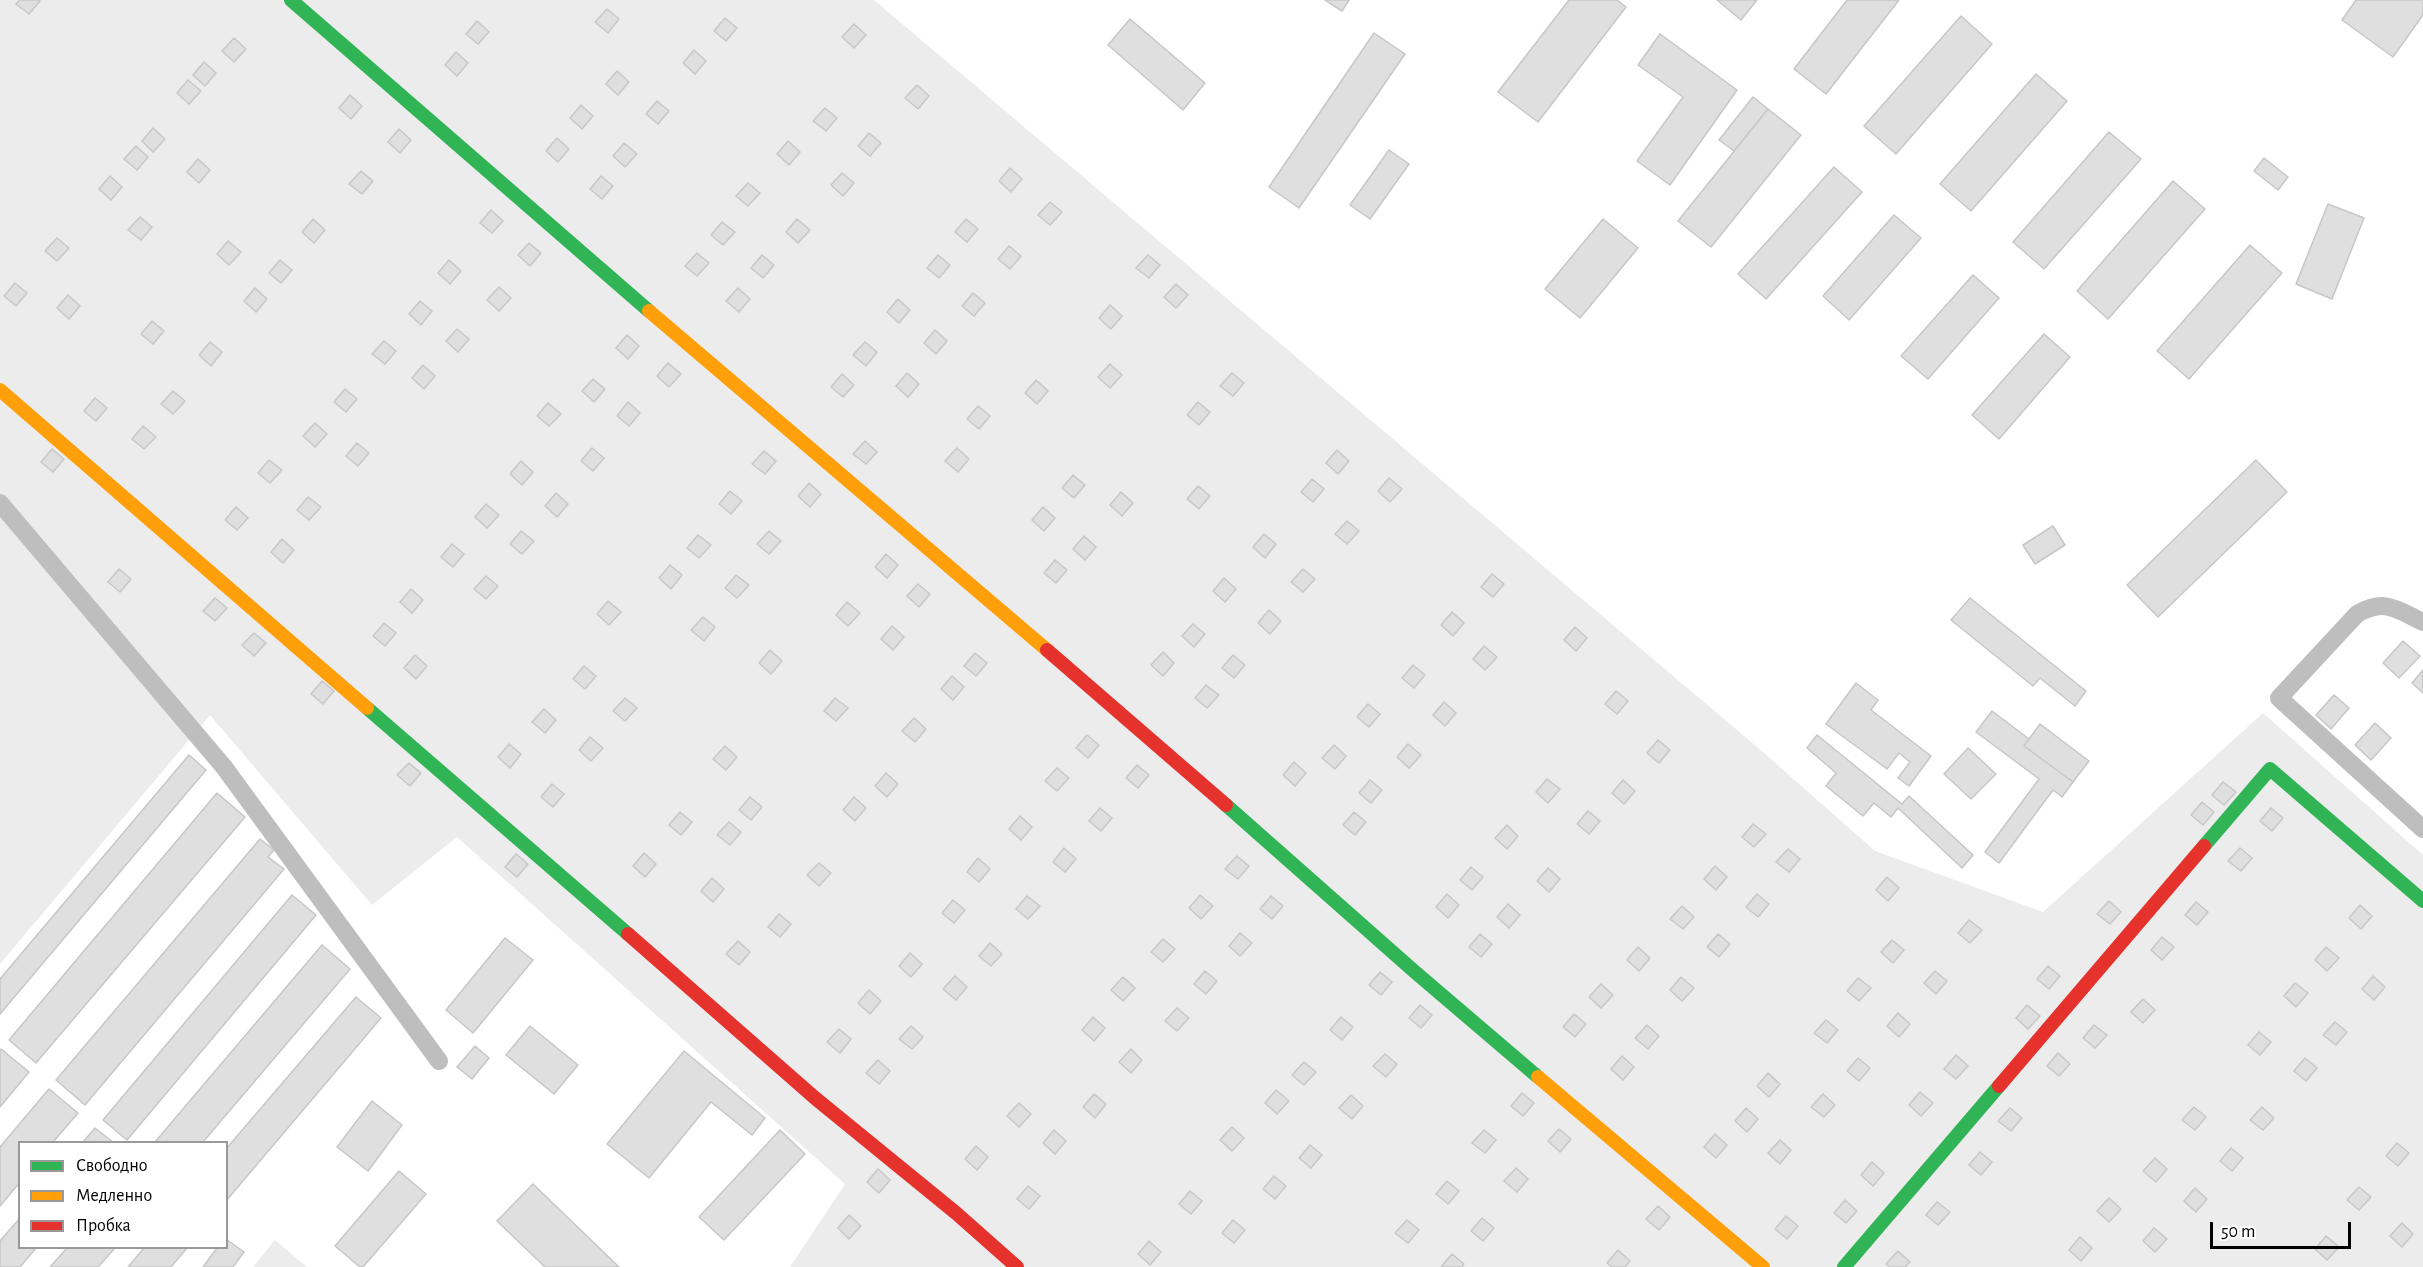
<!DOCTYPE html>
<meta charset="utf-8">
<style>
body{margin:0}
#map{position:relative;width:2423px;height:1267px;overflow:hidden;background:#fff;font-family:"Alegreya Sans",sans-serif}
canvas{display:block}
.legend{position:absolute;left:18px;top:1141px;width:210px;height:108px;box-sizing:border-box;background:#fff;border:2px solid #999;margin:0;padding:8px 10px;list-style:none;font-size:18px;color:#000}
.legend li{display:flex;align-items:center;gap:12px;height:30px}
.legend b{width:30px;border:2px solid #999}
.scale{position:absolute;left:2210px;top:1222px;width:141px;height:27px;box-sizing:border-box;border:3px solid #000;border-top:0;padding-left:8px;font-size:18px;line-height:21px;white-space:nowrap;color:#000;-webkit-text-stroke:4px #fff;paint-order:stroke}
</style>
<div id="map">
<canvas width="2423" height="1267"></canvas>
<ul class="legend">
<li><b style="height:8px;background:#30b455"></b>Свободно</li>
<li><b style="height:8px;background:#ff9f0a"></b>Медленно</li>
<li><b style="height:8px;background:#e5322d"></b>Пробка</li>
</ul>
<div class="scale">50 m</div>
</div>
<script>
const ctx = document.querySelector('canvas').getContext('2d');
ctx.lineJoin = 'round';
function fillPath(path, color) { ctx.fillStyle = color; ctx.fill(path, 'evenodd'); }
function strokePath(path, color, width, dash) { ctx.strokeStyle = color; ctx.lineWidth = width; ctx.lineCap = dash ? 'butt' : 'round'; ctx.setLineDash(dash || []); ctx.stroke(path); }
fillPath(new Path2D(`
 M0,0H874L1763,752L1875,851L2043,912L2263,713L2423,855V1267H790L845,1184L457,837L372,905L210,715L0,964Z
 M275,1240L307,1267H253Z`), '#ececec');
const building = new Path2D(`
 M20,0H38L40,1L29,14L16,4Z
 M1325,0H1349L1342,11Z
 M1569,0H1617L1626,7L1538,122L1498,92Z
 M1717,0H1757L1741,20Z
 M1847,0H1899L1826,94L1794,69Z
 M2356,0H2423V15L2393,57L2342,20Z
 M607,9L619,19L608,33L595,22Z
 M1961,16L1992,44L1896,154L1864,126Z
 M725,18L737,28L726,41L714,31Z
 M1130,19L1205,83L1183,110L1108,45Z
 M477,21L489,32L478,44L466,34Z
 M854,24L866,35L854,48L842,37Z
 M1374,33L1405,54L1299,208L1269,187Z
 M1660,34L1737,90L1670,185L1637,161L1683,97L1638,65Z
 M234,38L246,49L234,62L222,51Z
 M694,50L706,61L695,74L683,63Z
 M456,52L468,63L457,76L445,65Z
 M204,62L216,73L205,86L193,75Z
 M617,71L629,82L618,95L606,84Z
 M2036,74L2067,101L1971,211L1940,184Z
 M188,80L201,91L189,104L177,93Z
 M917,85L929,96L918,109L905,98Z
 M350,95L362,106L351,119L339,108Z
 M1753,97L1768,109L1734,151L1719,140Z
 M657,101L669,111L658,124L646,114Z
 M581,105L593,116L582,129L570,118Z
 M825,108L837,118L826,131L813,121Z
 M1768,109L1801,135L1711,247L1678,221Z
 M153,128L165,139L153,152L142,141Z
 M399,129L411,140L400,153L388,142Z
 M2109,132L2141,159L2044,269L2013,242Z
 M869,133L881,143L870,156L858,146Z
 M557,138L569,149L558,162L546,151Z
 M788,141L800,152L789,165L777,154Z
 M624,143L637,154L625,167L613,156Z
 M136,146L148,157L137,170L124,159Z
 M1389,150L1409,164L1370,219L1350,205Z
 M2264,158L2288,177L2278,190L2254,171Z
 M198,159L210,170L199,183L187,172Z
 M1834,167L1862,192L1766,299L1738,274Z
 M1010,168L1022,179L1011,192L999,181Z
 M361,171L373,181L362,194L349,184Z
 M842,173L854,183L843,196L831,185Z
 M110,176L122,187L111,200L99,189Z
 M601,176L613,186L602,199L590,189Z
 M2173,181L2205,209L2108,319L2077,291Z
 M748,183L760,193L748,206L736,196Z
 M1050,202L1062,212L1050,225L1038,215Z
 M2328,204L2364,218L2332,299L2296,284Z
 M491,210L503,221L492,233L480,223Z
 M1894,215L1921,238L1849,320L1823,296Z
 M140,217L152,227L141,240L128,230Z
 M313,219L325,230L314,243L302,232Z
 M797,219L810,230L798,243L786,232Z
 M966,219L978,229L967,242L955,232Z
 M1603,219L1638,248L1580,318L1545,289Z
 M722,222L735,232L723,245L711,235Z
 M57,238L69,248L57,261L45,251Z
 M228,241L241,252L229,265L217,254Z
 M529,243L541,253L530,266L518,255Z
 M2250,245L2282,273L2189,379L2157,351Z
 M1009,246L1021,256L1010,269L998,259Z
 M697,253L709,263L697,276L685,266Z
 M762,255L774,265L763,278L751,268Z
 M938,255L950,265L939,278L927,268Z
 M1148,255L1160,265L1149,278L1136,268Z
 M280,260L292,270L281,283L269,273Z
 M449,260L461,271L450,284L438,273Z
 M1973,275L1999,298L1928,379L1901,356Z
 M15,283L27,293L16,306L4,296Z
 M1176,284L1188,295L1176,308L1164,297Z
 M499,287L511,298L499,311L487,300Z
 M255,288L267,299L256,312L244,301Z
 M738,288L750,299L739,312L726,301Z
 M973,293L985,303L974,316L962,306Z
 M68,295L80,306L69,319L57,308Z
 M898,299L910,310L899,323L887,312Z
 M420,301L432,311L421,325L409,314Z
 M1110,305L1122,316L1111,329L1099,318Z
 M152,321L164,331L153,344L141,334Z
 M457,329L469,339L458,352L446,341Z
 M935,330L947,341L936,354L924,343Z
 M2044,334L2070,357L1999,439L1972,415Z
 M627,335L639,346L628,359L616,348Z
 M384,341L396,351L385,364L372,354Z
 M210,342L222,352L211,366L199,355Z
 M865,342L877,352L866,366L853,355Z
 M668,363L681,374L669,387L657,376Z
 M1110,364L1122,375L1110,388L1098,377Z
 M423,365L435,376L424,389L412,378Z
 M907,373L919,384L908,397L896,386Z
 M1232,373L1244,383L1233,396L1220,386Z
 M842,374L854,385L843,397L831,387Z
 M593,379L605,389L594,402L582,391Z
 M1036,380L1048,391L1037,404L1025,393Z
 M345,389L357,399L346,412L334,402Z
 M173,391L185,401L173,414L161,404Z
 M95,398L107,408L96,421L84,411Z
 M628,402L640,413L629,426L617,416Z
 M1198,402L1210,412L1199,425L1187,415Z
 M548,403L561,414L549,426L537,416Z
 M978,406L990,416L979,429L967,419Z
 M315,423L327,434L315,447L303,436Z
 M143,426L156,437L144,449L132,439Z
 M865,441L877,452L866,464L853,454Z
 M357,443L369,453L358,466L346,456Z
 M592,448L604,458L593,471L581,461Z
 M957,448L969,459L958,472L945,461Z
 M52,449L64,459L53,472L41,462Z
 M1337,450L1349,461L1338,474L1326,463Z
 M764,451L776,461L765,474L752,464Z
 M269,460L282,470L270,483L258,473Z
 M2256,460L2287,492L2158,617L2127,585Z
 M521,461L533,472L522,485L510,474Z
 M1073,475L1085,485L1074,498L1062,488Z
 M1389,478L1402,489L1390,502L1378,491Z
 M1312,479L1324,489L1313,502L1301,492Z
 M809,483L821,494L810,507L798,496Z
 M1198,486L1210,496L1199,509L1187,499Z
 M730,491L742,501L731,514L719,504Z
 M1121,492L1133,503L1122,516L1110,505Z
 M556,493L568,504L557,517L545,506Z
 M308,497L321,507L309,520L297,510Z
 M486,504L499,515L487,528L475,517Z
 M236,507L248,518L237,530L225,520Z
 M1043,507L1055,518L1044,531L1032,520Z
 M1347,521L1359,531L1347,544L1335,534Z
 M2053,526L2065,545L2035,564L2023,545Z
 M521,531L534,541L522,554L510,544Z
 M769,531L781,541L769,554L757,544Z
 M1264,534L1276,544L1265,558L1253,547Z
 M698,535L711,545L699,558L687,548Z
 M1084,536L1096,547L1085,560L1073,549Z
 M282,539L294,550L283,563L271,552Z
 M452,544L464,554L453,567L441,557Z
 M886,554L898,565L887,578L875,567Z
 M1055,560L1067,570L1056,583L1044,573Z
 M670,565L682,575L671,589L659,578Z
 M119,569L131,579L120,592L108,582Z
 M1303,569L1315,579L1303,592L1291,582Z
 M1492,574L1504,584L1493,597L1481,587Z
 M736,575L749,585L737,598L725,588Z
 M486,576L498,586L486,599L474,589Z
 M1224,578L1236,589L1225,602L1213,591Z
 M918,584L930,594L919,607L907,596Z
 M411,589L423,600L412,613L400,602Z
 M215,598L227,608L215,621L203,611Z
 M1970,598L2086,691L2075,706L2040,678L2033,686L1951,620Z
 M608,601L621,612L609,625L597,614Z
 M847,602L860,613L848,626L836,615Z
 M1269,610L1281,621L1270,634L1258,623Z
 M1452,612L1464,623L1453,636L1441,625Z
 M703,617L715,627L704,641L691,630Z
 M384,623L396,633L385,646L373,636Z
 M1193,624L1205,634L1194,647L1182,636Z
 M892,626L904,637L893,650L881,639Z
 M1575,627L1587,638L1576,651L1564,640Z
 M254,633L266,643L254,656L242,645Z
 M2403,641L2420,656L2399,678L2383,663Z
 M1484,646L1497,657L1485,670L1473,659Z
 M770,650L782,661L771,674L759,663Z
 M1163,652L1174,663L1163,676L1151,665Z
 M975,653L987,663L976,676L964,666Z
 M415,655L427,666L416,679L404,668Z
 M1233,655L1245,665L1234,678L1222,668Z
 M1413,665L1425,675L1414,688L1402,678Z
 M584,666L596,676L585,689L573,679Z
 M2423,670V693L2412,683Z
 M952,676L964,687L953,700L941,689Z
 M322,681L334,691L323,704L311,694Z
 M1856,683L1878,700L1871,710L1931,756L1909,786L1898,778L1910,762L1899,753L1887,769L1826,724Z
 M1206,685L1219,695L1207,708L1195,698Z
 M1616,691L1628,701L1617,714L1605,704Z
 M2334,695L2349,708L2331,729L2316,715Z
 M625,698L637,708L625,721L613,711Z
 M835,698L848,708L836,721L824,711Z
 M1444,702L1456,713L1445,726L1433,715Z
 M1368,704L1380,714L1369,727L1357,717Z
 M544,709L556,720L545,733L532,722Z
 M1992,711L2029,739L2024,746L2073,782L2062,797L2053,790L1999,863L1985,852L2039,779L1976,732Z
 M914,718L926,729L915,742L902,731Z
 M2375,723L2391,738L2371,760L2355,745Z
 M2040,724L2089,761L2073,782L2024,746Z
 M1087,735L1099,745L1088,758L1076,748Z
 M1817,735L1902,804L1909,796L1973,855L1962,868L1898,808L1891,817L1874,803L1863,816L1826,786L1836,773L1807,748Z
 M590,737L603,748L591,761L579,750Z
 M1658,740L1670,750L1659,763L1647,753Z
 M509,744L521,754L510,768L498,757Z
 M1408,744L1421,755L1409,768L1397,757Z
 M1334,745L1346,756L1335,769L1322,758Z
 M725,746L737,757L726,770L713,759Z
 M1968,748L1996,774L1971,799L1944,774Z
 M189,755L206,770L0,1014V979Z
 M1294,762L1306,773L1295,786L1283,775Z
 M409,763L421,773L410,786L397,775Z
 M1137,765L1149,775L1138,788L1126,778Z
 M1057,768L1069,778L1057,791L1045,781Z
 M886,773L898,784L887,797L875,786Z
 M1547,779L1560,789L1548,803L1536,792Z
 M1370,780L1382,790L1371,803L1359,793Z
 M1623,780L1635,791L1624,804L1612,793Z
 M2223,782L2236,792L2224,805L2212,795Z
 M552,784L564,794L553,807L541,797Z
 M217,793L245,817L36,1063L9,1040Z
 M750,797L762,807L751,820L739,810Z
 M854,797L866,808L855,821L843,810Z
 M2202,802L2214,812L2203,825L2191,815Z
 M1100,808L1112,818L1101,831L1089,821Z
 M2271,808L2283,818L2272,831L2260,821Z
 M1588,811L1600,821L1589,834L1577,824Z
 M680,812L692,822L681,835L669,825Z
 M1354,812L1366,822L1355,835L1343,825Z
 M1020,816L1032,827L1021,840L1009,829Z
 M729,822L741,832L730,845L717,835Z
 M1753,824L1766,834L1754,847L1742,837Z
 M1507,825L1518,836L1507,849L1495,838Z
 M260,839L274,850L268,857L284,869L85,1105L56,1080Z
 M1064,848L1076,859L1065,872L1053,862Z
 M2240,848L2252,858L2241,871L2228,861Z
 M1788,849L1800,859L1789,872L1776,862Z
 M644,853L656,864L645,877L633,866Z
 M516,854L528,864L517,877L505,867Z
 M1237,856L1249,866L1238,879L1225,869Z
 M978,858L990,869L979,882L967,872Z
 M819,863L831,873L819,886L807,875Z
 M1715,866L1727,877L1716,890L1704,879Z
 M1471,867L1483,877L1472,890L1460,880Z
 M1548,868L1560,879L1549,892L1537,881Z
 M1887,877L1899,888L1888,901L1876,890Z
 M712,878L724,889L713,902L701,891Z
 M1447,894L1459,905L1448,918L1436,907Z
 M1757,894L1769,904L1758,917L1746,907Z
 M292,895L316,915L127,1140L103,1120Z
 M1200,895L1213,906L1201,919L1189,908Z
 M1027,896L1040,906L1028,919L1016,909Z
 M1271,896L1283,906L1272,919L1260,909Z
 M953,900L965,910L954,923L942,913Z
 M2109,901L2121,912L2110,924L2097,914Z
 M2196,902L2208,912L2197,925L2185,915Z
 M1508,904L1520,915L1509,928L1497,917Z
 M2360,905L2372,916L2361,929L2349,918Z
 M1682,906L1694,917L1683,929L1670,919Z
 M779,914L791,924L780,937L768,927Z
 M1969,920L1982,930L1970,943L1958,933Z
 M1240,933L1252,943L1240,956L1229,946Z
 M1480,934L1492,944L1481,957L1469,947Z
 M1718,934L1730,944L1719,957L1707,947Z
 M2162,937L2174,947L2162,960L2151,950Z
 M505,938L533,960L473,1033L446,1010Z
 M1163,939L1175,949L1163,962L1151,952Z
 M1892,940L1904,950L1893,963L1881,952Z
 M738,941L750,952L739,965L726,954Z
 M990,943L1002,954L991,966L979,956Z
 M322,945L350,969L203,1142H155Z
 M1638,947L1650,958L1639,971L1627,960Z
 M2326,947L2339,958L2327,971L2315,960Z
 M910,953L922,964L911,977L899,966Z
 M2048,966L2060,976L2049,989L2037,979Z
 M1205,971L1217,981L1206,994L1194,984Z
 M1935,971L1947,981L1936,994L1924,983Z
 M1380,972L1392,982L1381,995L1369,985Z
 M955,976L967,987L956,1000L943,989Z
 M2373,976L2385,987L2374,1000L2362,989Z
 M1123,977L1135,988L1123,1001L1111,990Z
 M1681,977L1694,988L1682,1001L1670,990Z
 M1858,978L1871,988L1859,1001L1847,991Z
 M2295,983L2308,993L2296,1007L2284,996Z
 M1601,984L1613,995L1601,1008L1589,997Z
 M869,990L881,1001L870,1014L858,1003Z
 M356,997L381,1018L226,1201V1149Z
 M2143,999L2155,1010L2143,1023L2131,1012Z
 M1420,1005L1432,1015L1421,1028L1409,1018Z
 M2027,1005L2040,1016L2028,1029L2016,1018Z
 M1177,1008L1189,1018L1177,1031L1165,1021Z
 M1898,1013L1910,1024L1899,1037L1887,1026Z
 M1574,1014L1586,1024L1575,1037L1563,1027Z
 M1093,1017L1105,1028L1094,1041L1082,1030Z
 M1341,1017L1353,1027L1342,1040L1330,1030Z
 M1826,1020L1838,1030L1827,1043L1814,1033Z
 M2335,1022L2347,1032L2336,1045L2323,1035Z
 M1647,1025L1659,1036L1648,1049L1635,1038Z
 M2094,1025L2107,1035L2095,1048L2083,1038Z
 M530,1026L578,1065L554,1094L506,1055Z
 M911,1026L923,1037L912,1049L899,1039Z
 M839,1029L851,1039L840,1053L827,1042Z
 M2259,1032L2271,1042L2260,1055L2248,1045Z
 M475,1046L489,1058L472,1079L457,1067Z
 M1,1049L29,1072L0,1107V1050Z
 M1131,1049L1142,1060L1131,1073L1119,1062Z
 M684,1051L765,1118L752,1135L711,1102L649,1178L607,1144Z
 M2058,1053L2070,1064L2059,1076L2047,1066Z
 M1385,1054L1397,1064L1386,1077L1373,1066Z
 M1956,1055L1968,1066L1956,1079L1944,1069Z
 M1622,1056L1634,1067L1623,1080L1611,1069Z
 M1858,1058L1870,1068L1859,1081L1847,1071Z
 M2305,1058L2317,1068L2306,1081L2294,1071Z
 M878,1060L890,1071L879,1084L866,1073Z
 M1304,1062L1316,1072L1304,1085L1292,1075Z
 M1768,1073L1780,1084L1769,1097L1757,1086Z
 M49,1089L78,1113L53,1142H20V1182L0,1206V1147Z
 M1276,1090L1289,1101L1277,1114L1265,1103Z
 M1920,1092L1933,1103L1921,1116L1909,1105Z
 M1522,1093L1534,1103L1523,1116L1511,1106Z
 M1094,1094L1106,1104L1095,1118L1083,1107Z
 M1823,1094L1835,1105L1824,1117L1811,1107Z
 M1351,1095L1363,1106L1352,1119L1339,1108Z
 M372,1101L402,1125L368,1171L337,1147Z
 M1019,1103L1031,1114L1019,1127L1007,1116Z
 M2194,1107L2206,1117L2195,1130L2182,1120Z
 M2262,1107L2274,1118L2263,1130L2250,1120Z
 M1746,1108L1758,1119L1747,1132L1735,1121Z
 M2010,1108L2022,1118L2011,1131L1998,1121Z
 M1232,1127L1244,1138L1232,1151L1220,1140Z
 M95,1128L113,1142H83Z
 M1559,1129L1571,1139L1560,1152L1548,1141Z
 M780,1130L805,1154L724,1240L699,1217Z
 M1054,1130L1066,1141L1055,1154L1043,1143Z
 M1484,1130L1496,1140L1485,1153L1472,1143Z
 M1715,1134L1727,1145L1716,1158L1704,1147Z
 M1780,1140L1791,1150L1780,1164L1768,1153Z
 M2397,1143L2409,1153L2398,1166L2386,1156Z
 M1310,1145L1322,1155L1311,1168L1299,1158Z
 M976,1146L988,1157L977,1170L965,1159Z
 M2231,1148L2243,1158L2232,1171L2220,1161Z
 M1980,1152L1992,1162L1981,1175L1969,1165Z
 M2155,1158L2167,1169L2156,1182L2143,1171Z
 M1872,1162L1884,1173L1873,1186L1861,1175Z
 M1516,1168L1528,1179L1517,1192L1504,1181Z
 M878,1169L890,1180L879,1193L867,1182Z
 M399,1171L426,1194L363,1267H360L335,1246Z
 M1274,1176L1286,1186L1275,1199L1263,1189Z
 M1447,1181L1459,1191L1448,1204L1436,1194Z
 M533,1184L619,1267H545L497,1221Z
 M1028,1186L1040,1196L1029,1209L1017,1199Z
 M2359,1187L2371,1197L2359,1210L2347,1200Z
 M2195,1188L2207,1199L2196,1212L2184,1201Z
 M1190,1191L1202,1201L1191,1214L1179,1204Z
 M2109,1198L2121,1209L2109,1222L2097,1211Z
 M1845,1200L1857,1211L1846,1223L1834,1213Z
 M1937,1202L1950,1212L1938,1225L1926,1215Z
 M1658,1206L1670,1217L1659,1230L1646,1219Z
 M849,1215L861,1226L849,1239L838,1228Z
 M1786,1216L1798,1226L1787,1239L1775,1229Z
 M20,1218V1248H36L20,1267H0V1241Z
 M1482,1218L1494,1228L1483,1241L1471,1231Z
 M1233,1220L1245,1230L1234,1243L1222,1233Z
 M1407,1220L1419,1230L1408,1243L1395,1233Z
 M2402,1223L2413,1234L2402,1247L2390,1236Z
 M2154,1228L2167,1239L2155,1252L2143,1241Z
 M2326,1236L2339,1247L2327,1260L2315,1249Z
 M2080,1237L2092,1248L2081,1261L2069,1250Z
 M226,1239L244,1252L233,1267H203L217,1248H226Z
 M1149,1241L1161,1252L1150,1265L1138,1254Z
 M67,1248H115L98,1267H50Z
 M144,1248H187L171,1267H128Z
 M1618,1250L1630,1261L1625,1267H1612L1607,1263Z
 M1898,1251L1910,1262L1905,1267H1890L1886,1264Z
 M1452,1254L1464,1264L1462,1267H1441Z`);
fillPath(building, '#dfdfdf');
strokePath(building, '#c7c7c7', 1.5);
strokePath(new Path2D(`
 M0,503L224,767L439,1061
 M2423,622C2396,609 2385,598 2357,614L2279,698L2423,829`), '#bebebe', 18);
strokePath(new Path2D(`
 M291,0L649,311
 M367,708L628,934
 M1226,805L1415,972L1538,1077
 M2204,846L2270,769L2423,901
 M1844,1267L1999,1086`), '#30b455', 14);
strokePath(new Path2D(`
 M649,311L1047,650
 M0,390L367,708
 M1538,1077L1763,1267`), '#ff9f0a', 14);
strokePath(new Path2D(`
 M1047,650L1226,805
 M628,934L815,1098L956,1213L1017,1267
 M1999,1086L2204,846`), '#e5322d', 14);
</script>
